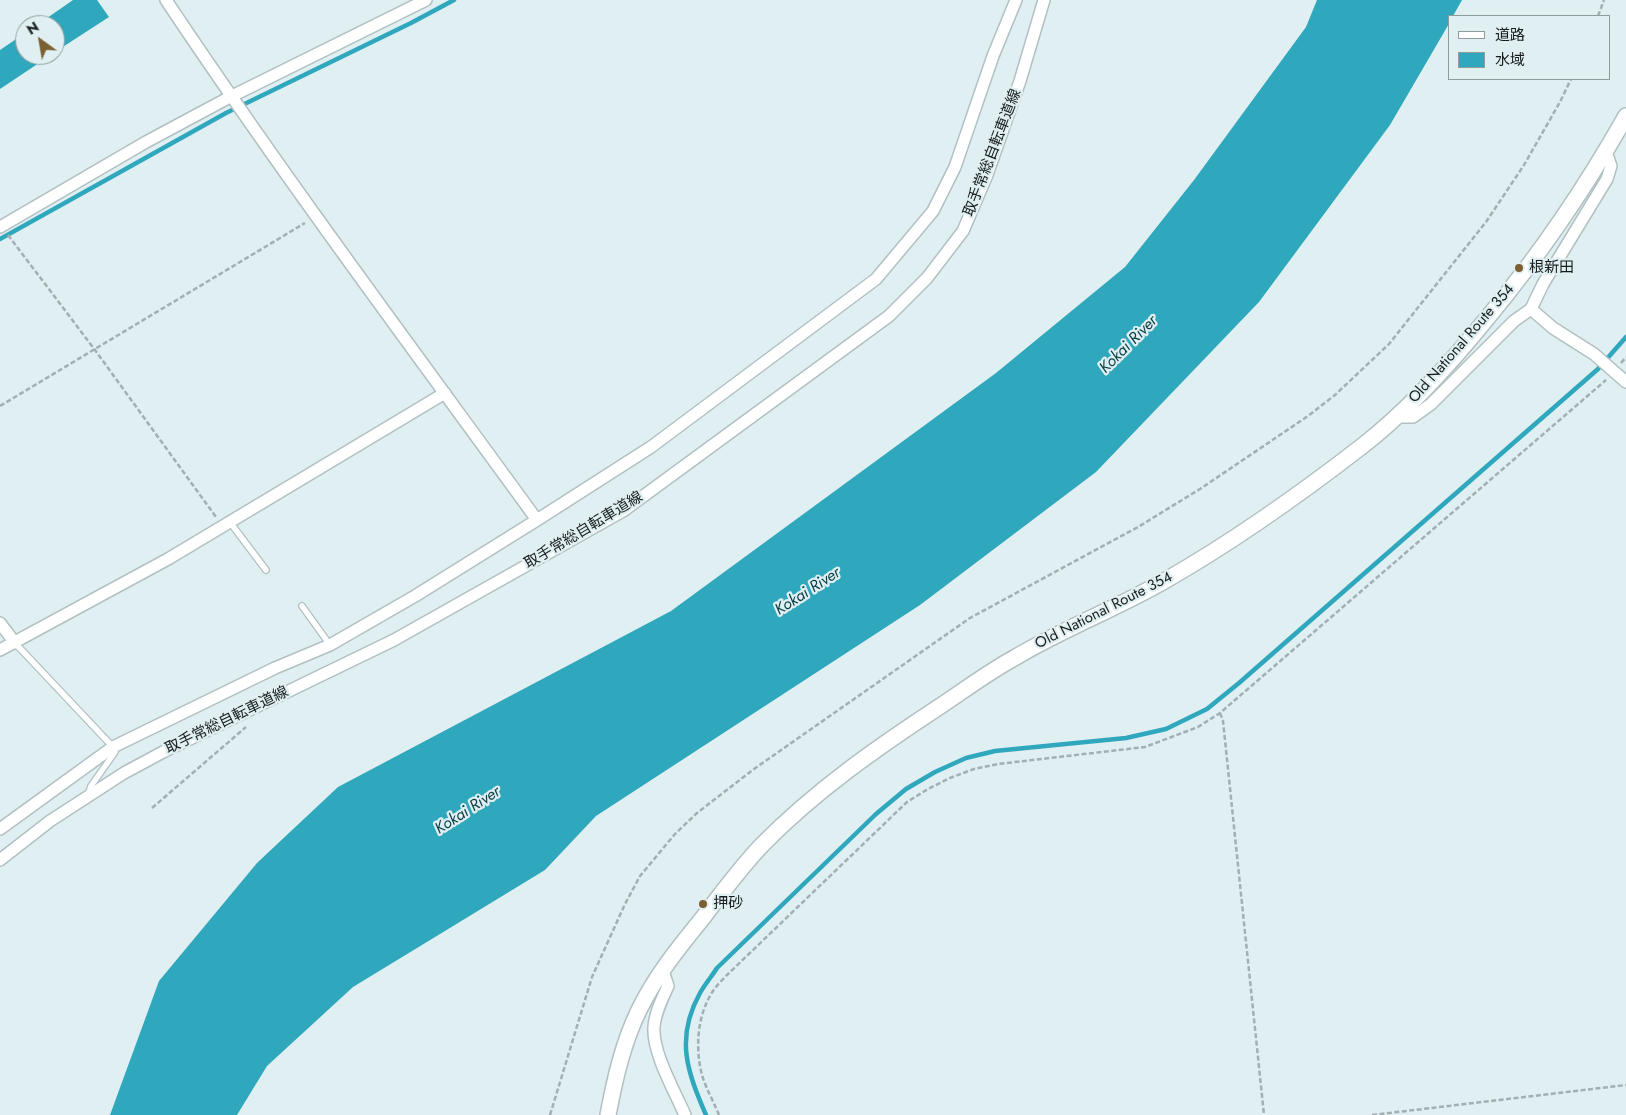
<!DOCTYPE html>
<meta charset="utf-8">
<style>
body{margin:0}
#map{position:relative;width:1626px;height:1115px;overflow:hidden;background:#e0eff2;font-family:Jost,"Noto Sans JP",sans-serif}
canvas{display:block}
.legend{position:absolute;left:1448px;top:15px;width:162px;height:65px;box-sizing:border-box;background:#e0eff2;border:1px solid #909b9d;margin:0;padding:6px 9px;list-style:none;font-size:15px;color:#181d1e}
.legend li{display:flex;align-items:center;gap:10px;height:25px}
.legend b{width:25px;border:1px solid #909b9d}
.north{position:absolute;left:15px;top:15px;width:50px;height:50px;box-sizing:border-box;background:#e0eff2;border:1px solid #909b9d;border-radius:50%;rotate:328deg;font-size:14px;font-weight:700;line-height:20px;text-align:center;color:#181d1e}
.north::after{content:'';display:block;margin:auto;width:18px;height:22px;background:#7a6032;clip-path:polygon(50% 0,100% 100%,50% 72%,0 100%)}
</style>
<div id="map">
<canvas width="1626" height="1115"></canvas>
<ul class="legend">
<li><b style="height:6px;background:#fff"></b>道路</li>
<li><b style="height:14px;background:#2fa7bc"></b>水域</li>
</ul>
<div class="north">N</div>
</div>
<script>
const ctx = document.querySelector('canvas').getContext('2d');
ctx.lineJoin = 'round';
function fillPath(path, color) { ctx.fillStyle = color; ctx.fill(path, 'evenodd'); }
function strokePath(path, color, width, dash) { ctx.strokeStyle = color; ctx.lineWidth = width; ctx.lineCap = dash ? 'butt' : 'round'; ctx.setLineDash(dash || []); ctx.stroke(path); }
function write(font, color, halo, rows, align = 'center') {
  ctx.font = font + ' Jost,"Noto Sans JP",sans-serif'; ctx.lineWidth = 4.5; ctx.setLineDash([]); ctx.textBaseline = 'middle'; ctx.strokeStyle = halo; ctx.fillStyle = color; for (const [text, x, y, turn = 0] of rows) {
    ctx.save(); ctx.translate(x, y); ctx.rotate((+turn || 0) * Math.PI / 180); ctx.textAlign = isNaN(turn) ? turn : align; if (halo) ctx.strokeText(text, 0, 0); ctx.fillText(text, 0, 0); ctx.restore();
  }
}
fillPath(new Path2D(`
 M73,0H97L109,17L55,52V25H37Z
 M1317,0H1462L1453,16H1450V22L1390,125L1259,302L1096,472L920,605L596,816L545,870L353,987L267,1066L237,1115H110L159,981L257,863L338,787L671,611L996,373L1125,267L1194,180L1306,27Z
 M25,33V55H51L0,89V50Z`), '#2fa7bc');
strokePath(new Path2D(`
 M0,239L226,113L411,23L454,0
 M706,1115C687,1071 675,1038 700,993C705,984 712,976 717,968L876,814L906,789L935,772L966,758L995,751L1126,738L1166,729L1207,709L1239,683L1598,369L1626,337`), '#2fa7bc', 4.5);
const service = new Path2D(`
 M229,521L266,570
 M302,606L330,645
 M15,643L113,747L115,752L91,786L88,796`);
const minor = new Path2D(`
 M166,0C284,177 412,348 537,520
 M1606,152L1611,166L1607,179L1543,284L1531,309L1553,328L1594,354L1626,382
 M0,227L146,142L230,97L426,0
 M1395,417H1413L1431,404L1514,321L1531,309
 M0,623L15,643
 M0,650L168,559L445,393
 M0,829L113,747L275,668L330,645L415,596L537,520L651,447L876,279L933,211L955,167L993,56L1016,0
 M0,860L50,821L124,773L163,752L394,640L623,511L889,316L927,278L963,231L987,175L1020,81L1044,0
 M663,971L668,986C662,999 655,1013 654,1027C652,1052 675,1092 685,1115`);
const tertiary = new Path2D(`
 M608,1115C615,1078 623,1043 639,1010C655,977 679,947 702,919C721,894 740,868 762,845C816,790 878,747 942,705C966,689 990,671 1016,657C1064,628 1118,608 1166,580C1234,541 1299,495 1361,447C1409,410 1451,363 1489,316C1541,253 1586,187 1626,116`);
strokePath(service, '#b1c0c3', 8);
strokePath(minor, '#b1c0c3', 14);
strokePath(tertiary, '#b1c0c3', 18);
strokePath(new Path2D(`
 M1598,16L1604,0
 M8,235L95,350L216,517
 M1621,363L1626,357
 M0,406L305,223
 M1220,713L1223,721L1264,1115
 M152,808L246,727
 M550,1115L592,977L625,904L640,876L675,834L697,813L754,769L970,618L1138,527L1200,489L1308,416L1335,395L1389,344L1486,222L1524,165L1560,102L1571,79
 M719,1115C714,1102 706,1089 702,1075C695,1048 697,1015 713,991C717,985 723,979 728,974L907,802L928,789L950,778L974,769L998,764L1145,747L1198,727L1220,713L1606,380
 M1372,1115L1626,1085`), '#a3afb2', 2.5, [5, 2.5]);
strokePath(service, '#fff', 5.5);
strokePath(minor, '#fff', 11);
strokePath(tertiary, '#fff', 15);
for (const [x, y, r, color] of [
 [1519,268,5,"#7a6032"],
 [703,904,5,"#7a6032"]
]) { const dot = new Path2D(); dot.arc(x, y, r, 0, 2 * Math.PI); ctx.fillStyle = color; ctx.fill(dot); strokePath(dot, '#e0eff2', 2); }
write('15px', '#181d1e', '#e0eff2', [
 ["取手常総自転車道線",993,153,-69],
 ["Old National Route 354",1462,344,-49],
 ["取手常総自転車道線",584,531,-31],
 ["Old National Route 354",1104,611,-27],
 ["取手常総自転車道線",227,721,-26]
]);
write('15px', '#181d1e', '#e0eff2', [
 ["根新田",1529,268],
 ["押砂",713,904]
], 'left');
write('italic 16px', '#083e47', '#e0eff2', [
 ["Kokai River",1129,345,-45],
 ["Kokai River",808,592,-33],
 ["Kokai River",468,811,-33]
]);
</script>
